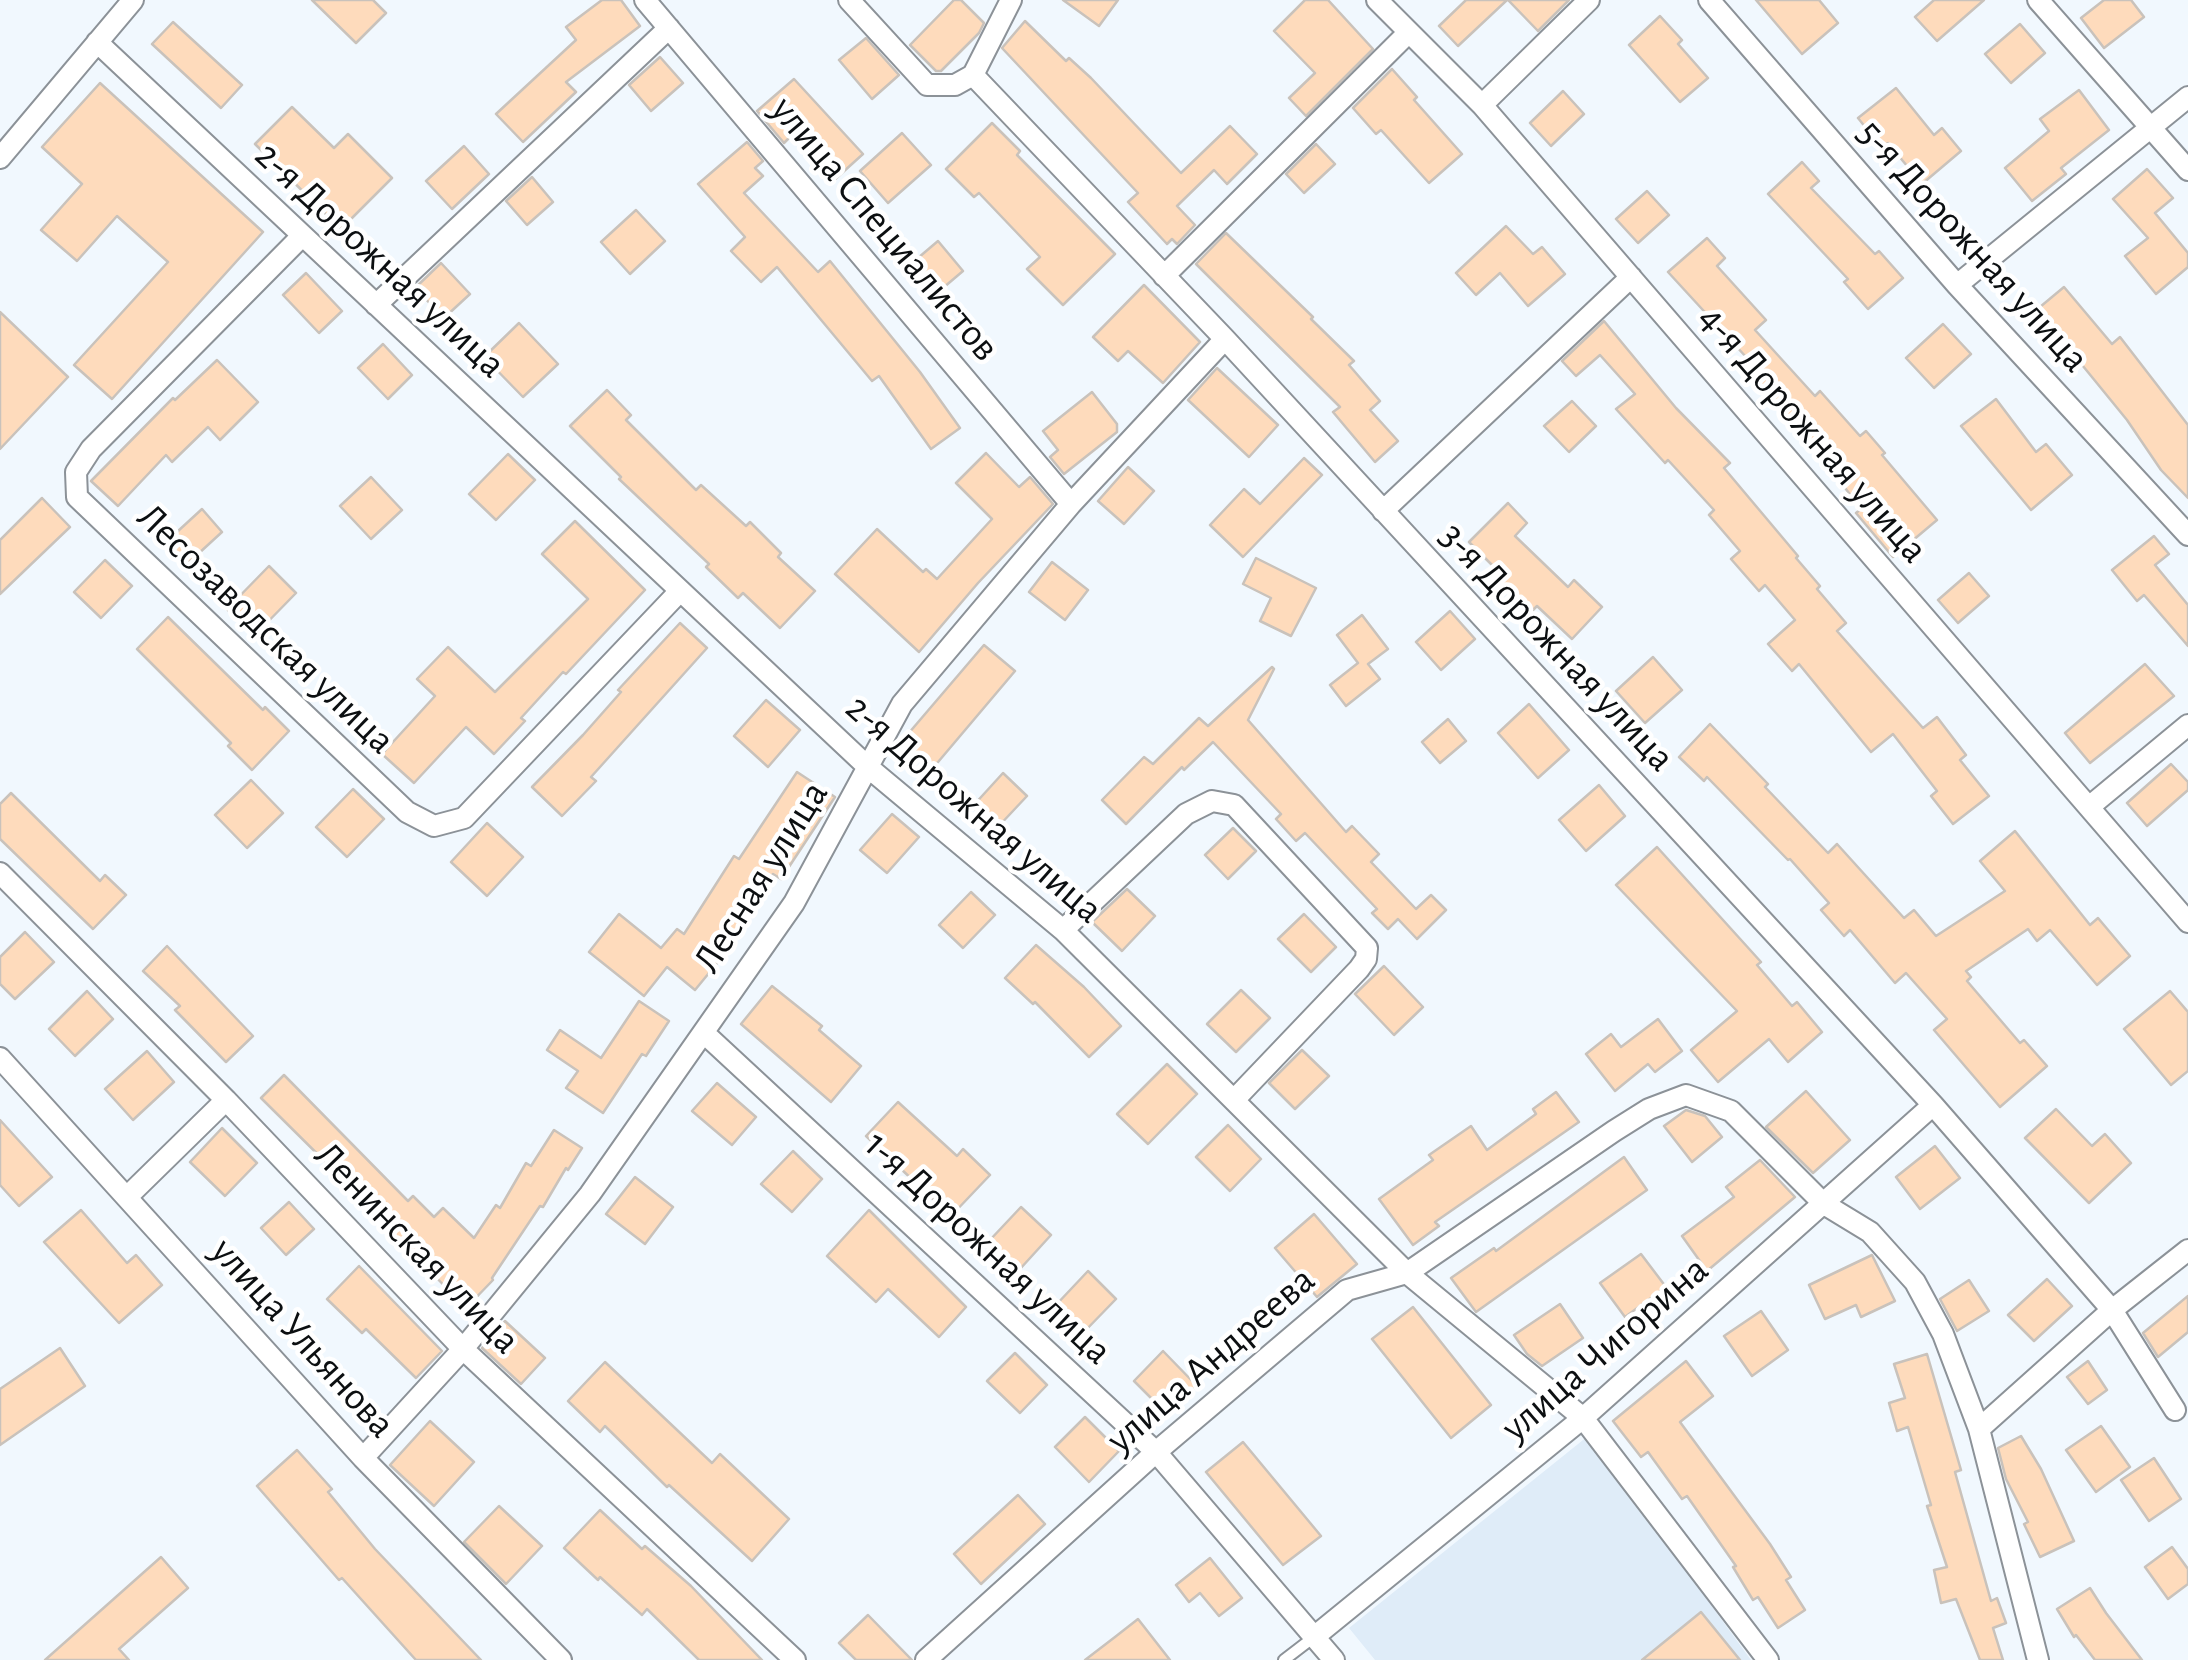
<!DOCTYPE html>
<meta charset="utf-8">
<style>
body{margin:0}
canvas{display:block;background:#f1f8fe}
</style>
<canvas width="2188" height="1660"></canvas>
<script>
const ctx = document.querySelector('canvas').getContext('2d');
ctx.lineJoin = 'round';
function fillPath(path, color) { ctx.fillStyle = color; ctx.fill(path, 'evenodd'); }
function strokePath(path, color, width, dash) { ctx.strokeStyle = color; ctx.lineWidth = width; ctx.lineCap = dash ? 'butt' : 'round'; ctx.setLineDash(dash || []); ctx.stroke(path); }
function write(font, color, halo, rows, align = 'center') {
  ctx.font = font + ' "Alegreya Sans",sans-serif'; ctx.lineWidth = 9; ctx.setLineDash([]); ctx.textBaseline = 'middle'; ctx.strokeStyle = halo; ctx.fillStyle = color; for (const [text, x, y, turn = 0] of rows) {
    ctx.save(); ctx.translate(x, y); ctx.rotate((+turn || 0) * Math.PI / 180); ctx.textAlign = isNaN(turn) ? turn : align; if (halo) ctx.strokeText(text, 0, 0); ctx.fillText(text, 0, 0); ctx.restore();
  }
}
fillPath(new Path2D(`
 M1588,1436L1751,1660H1375L1349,1628Z`), '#dfecf8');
const building = new Path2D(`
 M312,0H373L386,13L356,43Z
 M602,0H621L640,26L566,82L576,92L523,142L496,114L576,40L566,27Z
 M954,0H961L984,23L979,33L941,71H936L910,45Z
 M1063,0H1118L1099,26Z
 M1305,0H1328L1373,49L1306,116L1289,98L1315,73L1274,31Z
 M1466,0H1507L1458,46L1439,26Z
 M1508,0H1569L1538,31Z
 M1756,0H1819L1838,23L1802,54Z
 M1934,0H1984L1937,41L1915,17Z
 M2104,0H2131L2144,17L2104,48L2081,18Z
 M1660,16L1682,40L1678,44L1708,78L1680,102L1629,45Z
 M1025,21L1066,61L1069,58L1091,78L1181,173L1230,126L1257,154L1227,184L1214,170L1177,206L1195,225L1177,244L1172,239L1167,244L1128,202L1138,193L1002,48Z
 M173,22L242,85L221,108L152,44Z
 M2020,24L2045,53L2011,83L1985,54Z
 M866,38L899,75L872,99L839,60Z
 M660,57L683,83L651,111L629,85Z
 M1392,69L1417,97L1414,100L1462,154L1429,183L1381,130L1376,134L1353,108Z
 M794,79L863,154L832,182L791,136L784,143L757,111Z
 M100,83L263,232L112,399L74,365L168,262L117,216L77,261L41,230L82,184L42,147Z
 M1896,88L1934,135L1942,128L1961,151L1922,184L1888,143L1882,148L1858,118Z
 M2079,90L2109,130L2061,168L2066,174L2032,201L2005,168L2049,131L2040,119Z
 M1563,91L1584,114L1551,146L1530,123Z
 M292,107L334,148L348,134L392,178L341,229L255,144Z
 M992,123L1020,151L1017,155L1115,254L1063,305L1027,269L1040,257L979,193L974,197L946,169Z
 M902,133L931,165L888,203L860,171Z
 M747,142L763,161L755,168L763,176L744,193L818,272L830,261L920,372L960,428L931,449L879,376L872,381L777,267L761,282L731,251L745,237L698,184Z
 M1316,144L1335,164L1304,193L1286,174Z
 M464,146L489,174L452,209L426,181Z
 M1802,162L1819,181L1811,188L1875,254L1879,251L1903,278L1868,309L1844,282L1848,279L1768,194Z
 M2147,169L2173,198L2155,213L2188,253V267L2156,294L2125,256L2148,238L2113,199Z
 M532,177L553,202L527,225L506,201Z
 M1647,191L1669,215L1638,243L1616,219Z
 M636,210L665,241L630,274L601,242Z
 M1506,226L1533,254L1542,247L1565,274L1528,306L1500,273L1476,295L1456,273Z
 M1226,233L1313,317L1311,319L1354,361L1349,365L1380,401L1370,410L1398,441L1375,462L1333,412L1340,407L1196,264Z
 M1707,238L1725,258L1717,266L1766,320L1755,330L1815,396L1820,391L1860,436L1866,431L1885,453L1882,455L1937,520L1893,557L1856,513L1861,509L1827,464L1751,377L1758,370L1668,272Z
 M938,241L963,271L930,299L905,269Z
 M441,263L470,294L444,318L415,288Z
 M306,273L342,311L319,333L283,295Z
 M1144,285L1200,342L1163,383L1128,351L1118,361L1093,337Z
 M2064,287L2112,344L2120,337L2188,425V498L2161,470L2127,420L2065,344L2057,351L2028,317Z
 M0,312L68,377L0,449Z
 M1604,321L1676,408L1730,463L1724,468L1798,556L1796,558L1820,586L1817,589L1846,623L1837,631L1923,728L1937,717L1966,755L1960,760L1989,796L1953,824L1931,796L1937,791L1893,734L1871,752L1799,664L1792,671L1768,644L1795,620L1765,585L1759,591L1731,559L1740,551L1709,515L1714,510L1668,460L1665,463L1616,409L1635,394L1600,355L1576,376L1562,361Z
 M519,323L558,364L523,397L484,357Z
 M1943,324L1971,354L1934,388L1906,358Z
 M383,344L412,375L388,399L358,368Z
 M217,360L258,402L220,440L208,427L172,462L166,455L118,506L91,481L173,398L175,400Z
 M1217,368L1278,425L1249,457L1188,400Z
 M607,390L631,415L626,420L696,490L701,485L746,526L750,522L781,553L778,557L815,591L780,628L743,593L738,598L706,567L709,564L619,479L621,477L570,426Z
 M1092,392L1117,424V432L1064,474L1050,457L1058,450L1043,431Z
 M1996,399L2036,452L2046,444L2072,475L2031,510L1961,426Z
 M1572,401L1596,426L1569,452L1544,426Z
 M986,453L1019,487L1030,477L1053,504L978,583L919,652L835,574L877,529L923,572L926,569L937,579L992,519L956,483Z
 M508,454L535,480L496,520L469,494Z
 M1304,458L1322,475L1243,557L1210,525L1244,489L1260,504Z
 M1128,467L1154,491L1124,524L1098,501Z
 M371,477L402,510L371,539L340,506Z
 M42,498L70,527L0,594V540Z
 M1508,503L1527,523L1515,536L1568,587L1574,580L1602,607L1572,639L1537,606L1530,613L1495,579L1500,573L1469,542Z
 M202,509L222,532L185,566L165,543Z
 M575,521L645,590L566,674L563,672L521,718L525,721L494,754L466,727L414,783L382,754L435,696L417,679L448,647L495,692L588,599L542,554Z
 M2154,536L2169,554L2155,565L2188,605V646L2144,595L2137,601L2112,570Z
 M1256,558L1316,588L1291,636L1260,621L1271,598L1243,584Z
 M105,560L132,586L101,618L74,592Z
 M1052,562L1088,590L1065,620L1029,592Z
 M269,566L296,593L254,636L227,609Z
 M1969,573L1989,596L1958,623L1938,600Z
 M1450,611L1475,639L1441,670L1416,642Z
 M1362,615L1388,649L1368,664L1380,679L1346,706L1330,685L1358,663L1337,635Z
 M168,617L263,710L265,707L289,731L252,770L228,746L231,743L137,649Z
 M680,623L707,648L591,777L596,781L562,816L532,787L583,735L621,692L618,690Z
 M984,645L1015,671L933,768L902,741Z
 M1653,657L1682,690L1645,723L1616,691Z
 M2145,664L2174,696L2090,763L2065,733Z
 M1272,667L1274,669L1248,720L1346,832L1352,826L1379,854L1371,862L1416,909L1431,895L1446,910L1417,939L1398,919L1388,929L1372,913L1377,909L1305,833L1296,841L1276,819L1281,814L1213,742L1184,770L1182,767L1126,824L1102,800L1144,757L1153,764L1199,718L1208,726Z
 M766,700L800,730L768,767L734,736Z
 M1529,704L1569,750L1538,778L1498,733Z
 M1448,719L1466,741L1440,763L1422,742Z
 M1710,724L1768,784L1765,787L1828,853L1837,844L1904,918L1914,910L1936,936L2005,891L1980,861L2015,831L2090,925L2098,918L2130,956L2097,985L2050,930L2037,941L2028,929L1966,971L1971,977L1967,981L2020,1043L2024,1040L2047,1066L2000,1107L1934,1030L1947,1019L1906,973L1895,983L1850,930L1844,936L1821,910L1829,903L1790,859L1788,860L1707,777L1704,781L1679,757Z
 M2171,764L2188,782V790L2147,826L2127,803Z
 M797,772L835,797L781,879L773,874L736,931L708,954L718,962L695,990L667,967L644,996L589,952L619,914L661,948L677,929L684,934L734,856L739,859Z
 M1003,773L1027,796L996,829L972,807Z
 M251,780L283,813L247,848L215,815Z
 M1599,785L1625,816L1586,851L1559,820Z
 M353,789L384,819L347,857L316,827Z
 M11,793L100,881L105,875L126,895L93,929L0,839V804Z
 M892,814L919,837L887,873L860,850Z
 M487,823L523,857L487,896L451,862Z
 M1233,828L1256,851L1228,879L1205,855Z
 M1657,847L1761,962L1757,965L1792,1006L1797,1002L1822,1032L1788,1062L1769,1039L1718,1082L1691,1050L1737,1011L1616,885Z
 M1127,889L1155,916L1122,951L1092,922Z
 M971,892L995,915L963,948L939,925Z
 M1304,914L1336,947L1311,972L1278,939Z
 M25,932L54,962L15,999L0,984V957Z
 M1036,945L1084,987L1121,1026L1089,1057L1035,1002L1033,1004L1005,978Z
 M167,946L253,1036L226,1062L175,1010L180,1006L143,971Z
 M1384,966L1423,1007L1394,1035L1355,994Z
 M772,986L822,1026L819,1030L861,1066L831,1102L741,1024Z
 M1241,990L1270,1018L1236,1052L1207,1024Z
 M87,991L113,1019L75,1056L49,1029Z
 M2170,991L2188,1012V1071L2171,1085L2124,1029Z
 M639,1001L669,1021L646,1056L642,1054L603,1113L566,1088L578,1071L547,1050L560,1030L601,1058Z
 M1658,1019L1682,1051L1655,1072L1648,1064L1615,1091L1586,1054L1611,1034L1621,1047Z
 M1302,1050L1329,1076L1295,1109L1269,1083Z
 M147,1051L174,1082L133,1120L105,1089Z
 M1167,1064L1197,1094L1148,1144L1117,1114Z
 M284,1075L408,1201L413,1196L434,1217L443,1208L474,1238L496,1205L500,1208L526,1163L531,1166L554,1130L582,1148L568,1170L566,1168L543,1207L540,1206L492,1278L493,1280L466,1308L385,1225L387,1223L261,1098Z
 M717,1083L756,1117L732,1145L692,1111Z
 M1806,1091L1850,1140L1813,1173L1766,1127Z
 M1556,1092L1579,1122L1435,1222L1439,1226L1413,1245L1379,1199L1433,1160L1429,1155L1471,1126L1487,1150L1536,1114L1533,1109Z
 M898,1102L957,1156L963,1149L990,1175L951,1216L866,1136Z
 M2056,1109L2092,1146L2105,1134L2131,1163L2089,1203L2025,1138Z
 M1686,1110L1705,1116L1722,1137L1692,1162L1664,1126Z
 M0,1120L52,1177L19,1206L0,1185Z
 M1228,1125L1261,1159L1230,1191L1196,1157Z
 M222,1128L257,1163L225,1196L190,1162Z
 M1935,1146L1960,1178L1920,1209L1896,1177Z
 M793,1151L822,1179L792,1212L761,1184Z
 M1624,1157L1647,1190L1476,1312L1451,1278L1494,1248L1496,1251Z
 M1760,1160L1795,1197L1707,1271L1682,1236L1734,1197L1726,1187Z
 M635,1177L673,1207L645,1244L606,1214Z
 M289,1202L314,1229L286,1255L261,1228Z
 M1021,1207L1051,1235L1020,1269L989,1241Z
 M81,1210L127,1263L136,1255L162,1285L119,1323L44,1242Z
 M869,1210L966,1307L939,1337L888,1289L876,1302L827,1256Z
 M1314,1214L1357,1264L1317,1297L1275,1248Z
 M1641,1254L1666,1287L1625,1317L1600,1283Z
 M1872,1255L1895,1301L1861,1317L1856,1305L1825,1319L1809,1285Z
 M359,1266L442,1351L416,1378L366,1329L362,1333L327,1299Z
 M1088,1271L1116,1299L1083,1333L1055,1306Z
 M2047,1279L2072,1306L2034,1341L2008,1315Z
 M1969,1280L1989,1311L1957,1331L1940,1299Z
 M2188,1296V1332L2158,1357L2143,1333Z
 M1560,1304L1583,1338L1542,1366L1527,1354L1514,1335Z
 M1413,1307L1491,1405L1451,1438L1372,1339Z
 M1761,1311L1788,1350L1752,1376L1724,1336Z
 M505,1321L545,1358L521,1384L482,1348Z
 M60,1348L85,1386L0,1445V1389Z
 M1163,1351L1197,1386L1168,1415L1134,1381Z
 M1015,1353L1047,1385L1020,1413L987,1381Z
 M1927,1354L1961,1470L1955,1472L1991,1601L1997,1598L2006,1623L1993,1628L2003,1660H1980L1956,1599L1941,1603L1934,1570L1947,1567L1927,1506L1931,1505L1908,1427L1897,1431L1889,1403L1905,1398L1894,1364Z
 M1686,1361L1713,1396L1680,1422L1770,1544L1791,1577L1786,1580L1805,1610L1778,1628L1758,1597L1753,1600L1733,1567L1736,1566L1687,1496L1682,1499L1648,1452L1641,1457L1613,1421Z
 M2088,1361L2107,1390L2088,1404L2067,1377Z
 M605,1362L712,1463L720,1454L789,1519L752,1561L669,1485L667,1487L605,1426L600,1432L568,1401Z
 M1085,1417L1119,1451L1089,1482L1055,1447Z
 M430,1421L474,1462L434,1506L390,1465Z
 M2101,1426L2130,1467L2096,1492L2066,1450Z
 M2021,1436L2041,1469L2074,1541L2040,1557L2024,1524L2028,1522L2006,1479L1998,1448Z
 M1243,1442L1321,1536L1283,1565L1206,1472Z
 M297,1450L332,1489L328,1492L375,1549L481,1660H416L342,1578L339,1580L257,1486Z
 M2154,1458L2181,1499L2149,1521L2121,1480Z
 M1018,1495L1045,1524L981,1584L954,1554Z
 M499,1506L542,1546L506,1584L464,1542Z
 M600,1510L642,1549L645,1546L691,1586L762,1660H699L647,1609L642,1615L600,1577L598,1580L564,1548Z
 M2172,1547L2188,1569V1584L2168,1599L2145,1567Z
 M161,1557L188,1588L119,1649L129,1660H45Z
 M1210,1558L1242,1598L1219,1616L1200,1593L1189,1602L1176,1585Z
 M2090,1588L2106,1613L2142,1660H2095L2076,1635L2074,1637L2057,1609Z
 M1701,1612L1740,1660H1642Z
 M868,1615L912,1660H856L839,1643Z
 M1138,1619L1170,1660H1085L1115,1637Z`);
fillPath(building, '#fedbbc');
strokePath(building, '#c9c2bb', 2.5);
const lane = new Path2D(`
 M1284,1660L1314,1637`);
const street = new Path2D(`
 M645,0L1071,504
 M849,0L927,85H955L973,75L1225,339L1933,1105L2112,1310L2175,1410
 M1377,0L1482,105L2188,922
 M1709,0L1957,285L2188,535
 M2038,0L2188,170
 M97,42L869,768L1063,930L1407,1273L1583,1418L1768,1660
 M973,75L1011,0
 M1482,105L1589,0
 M0,158L133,0
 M302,236L91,449L76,472L77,497L407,812L434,826L464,818L680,591
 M1164,276L1409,32
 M1957,285L2188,97
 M376,305L669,28
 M1383,511L1631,277
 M2089,807L2188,725
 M0,873L226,1100L463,1349L795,1660
 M1063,930L1186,814L1212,801L1234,805L1367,948L1366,959L1359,969L1234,1100
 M704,1033L1156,1452L1334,1660
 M0,1058L363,1458L561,1660
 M128,1196L226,1100
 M1979,1429L2112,1310L2188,1250
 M363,1458L463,1349L590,1194L794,903L902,704L1071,504L1225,339
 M1314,1637L1583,1418L1933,1105
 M926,1660L1156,1452L1347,1290L1407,1273L1614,1131L1649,1109L1686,1095L1731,1111L1824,1204L1870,1232L1915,1282L1943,1334L1979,1429L2038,1660`);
strokePath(lane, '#8c9298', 14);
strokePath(street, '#8c9298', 24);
strokePath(lane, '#fff', 10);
strokePath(street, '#fff', 20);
write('40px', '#0c0f11', '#fff', [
 ["улица Специалистов",885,229,50],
 ["5-я Дорожная улица",1973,246,48],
 ["2-я Дорожная улица",380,260,43],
 ["4-я Дорожная улица",1813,434,49],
 ["Лесозаводская улица",266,629,44],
 ["3-я Дорожная улица",1557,647,47],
 ["2-я Дорожная улица",974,809,41],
 ["Лесная улица",761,877,-58],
 ["Ленинская улица",417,1248,46],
 ["1-я Дорожная улица",988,1248,43],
 ["улица Ульянова",303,1338,48],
 ["улица Чигорина",1605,1349,-41],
 ["улица Андреева",1211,1360,-41]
]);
</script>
